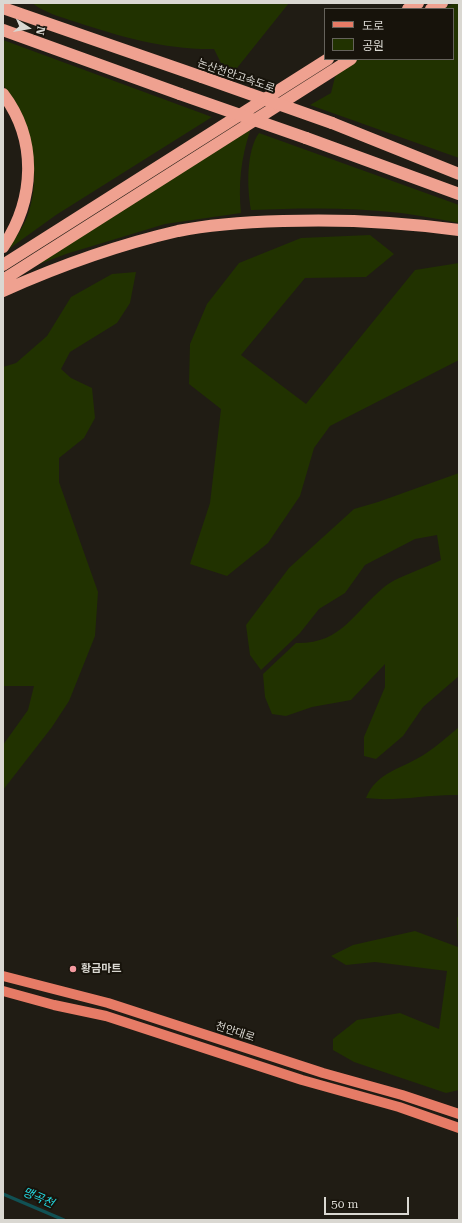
<!DOCTYPE html>
<meta charset="utf-8">
<style>
body{margin:0}
#map{position:relative;width:462px;height:1223px;overflow:hidden;background:#201c14;font-family:"Roboto Serif","Noto Sans KR",serif}
canvas{display:block}
.frame{position:absolute;inset:0;border:4px solid #dad8d2;pointer-events:none}
.legend{position:absolute;left:324px;top:8px;width:130px;height:52px;box-sizing:border-box;background:#17130b;border:1px solid #65625b;margin:0;padding:5px 7px;list-style:none;font-size:12px;color:#dad8d2}
.legend li{display:flex;align-items:center;gap:8px;height:20px}
.legend b{width:20px;border:1px solid #65625b}
.north{position:absolute;left:8px;top:8px;width:40px;height:40px;-webkit-text-stroke:3px #17130b;paint-order:stroke;rotate:102deg;font-size:11px;font-weight:700;line-height:16px;text-align:center;color:#dad8d2}
.north::after{content:'';display:block;margin:auto;width:14px;height:18px;background:#dad8d2;clip-path:polygon(50% 0,100% 100%,50% 72%,0 100%)}
.scale{position:absolute;left:324px;top:1197px;width:85px;height:18px;box-sizing:border-box;border:2px solid #dad8d2;border-top:0;padding-left:5px;font-size:12px;line-height:14px;white-space:nowrap;color:#dad8d2;-webkit-text-stroke:3px #17130b;paint-order:stroke}
</style>
<div id="map">
<canvas width="462" height="1223"></canvas>
<div class="frame"></div>
<ul class="legend">
<li><b style="height:5px;background:#e67b66"></b>도로</li>
<li><b style="height:11px;background:#213200"></b>공원</li>
</ul>
<div class="north">N</div>
<div class="scale">50 m</div>
</div>
<script>
const ctx = document.querySelector('canvas').getContext('2d');
ctx.lineJoin = 'round';
function fillPath(path, color) { ctx.fillStyle = color; ctx.fill(path, 'evenodd'); }
function strokePath(path, color, width, dash) { ctx.strokeStyle = color; ctx.lineWidth = width; ctx.lineCap = dash ? 'butt' : 'round'; ctx.setLineDash(dash || []); ctx.stroke(path); }
function write(font, color, halo, rows, align = 'center') {
  ctx.font = font + ' "Roboto Serif","Noto Sans KR",serif'; ctx.lineWidth = 4; ctx.setLineDash([]); ctx.textBaseline = 'middle'; ctx.strokeStyle = halo; ctx.fillStyle = color; for (const [text, x, y, turn = 0] of rows) {
    ctx.save(); ctx.translate(x, y); ctx.rotate((+turn || 0) * Math.PI / 180); ctx.textAlign = isNaN(turn) ? turn : align; if (halo) ctx.strokeText(text, 0, 0); ctx.fillText(text, 0, 0); ctx.restore();
  }
}
fillPath(new Path2D(`
 M32,3H289L237,68L224,69L214,49C167,50 121,37 76,22C61,17 45,13 32,3Z
 M455,3H459V158L310,105L331,93L337,69L354,59H453V9H442Z
 M3,40L212,117L56,215L6,251C13,240 23,229 27,217C40,184 34,144 21,112C16,102 6,93 3,83C1,75 3,51 3,40Z
 M245,128L250,131C241,158 238,185 241,213L165,224L66,254L21,271Z
 M259,133L459,205V223C440,219 421,216 401,213C351,207 301,208 251,210C247,188 246,151 259,133Z
 M370,235L394,254L366,277L305,278L241,355L306,404L415,270L459,263V360L330,426L314,448L300,496L268,543L227,576L190,564L210,503L221,409L189,384L190,344L207,304L239,263L301,238Z
 M136,272L130,303L117,323L70,352L61,369L71,378L92,388L95,418L84,438L59,458V482L98,592L95,636L69,701L52,727L3,790V745L28,710L34,686H3V367L16,363L47,336L71,297L112,274Z
 M459,473V676L423,707L403,736L376,759L364,756V737L385,687V664L351,700L312,707L286,716L272,714L265,697L263,674L296,643C342,644 353,613 383,588C395,577 426,568 441,560L437,535L415,539L365,565L345,593L319,609L300,633L261,670L250,655L246,625L289,568L354,509L378,502Z
 M459,727V795C428,794 397,802 366,798C376,772 404,768 425,754C437,746 448,736 459,727Z
 M457,917L459,918V1090L446,1093L354,1062L333,1050V1039L357,1020L400,1013L439,1029L447,971L375,962L346,965L331,956L353,945L415,931L458,947Z`), '#213200');
strokePath(new Path2D(`
 M3,1194L64,1220`), '#115154', 3.5);
strokePath(new Path2D(`
 M3,976L108,1003L323,1073L402,1095L459,1114
 M3,991L54,1005L106,1016L302,1080L399,1107L459,1128`), '#e67b66', 10);
strokePath(new Path2D(`
 M3,8L202,77
 M408,9L418,3
 M431,9L442,3
 M3,30L180,94
 M3,94C38,140 35,200 3,247
 M332,123L459,174
 M306,138L459,194
 M3,265L328,59
 M3,280L351,59
 M3,291C59,266 117,245 178,231C212,224 248,222 283,221C342,219 401,222 459,230`), '#efa190', 12);
strokePath(new Path2D(`
 M202,77L332,123
 M180,94L306,138`), '#efa190', 12);
for (const [x, y, r, color] of [
 [73,969,4,"#f49aa0"]
]) { const dot = new Path2D(); dot.arc(x, y, r, 0, 2 * Math.PI); ctx.fillStyle = color; ctx.fill(dot); strokePath(dot, '#17130b', 1.5); }
write('11px', '#dad8d2', '#17130b', [
 ["논산천안고속도로",236,76,19],
 ["천안대로",235,1032,18]
]);
write('bold 11px', '#dad8d2', '#17130b', [
 ["황금마트",81,969]
], 'left');
write('italic 12px', '#23d8e1', '#17130b', [
 ["맹곡천",38,1198,23]
]);
</script>
